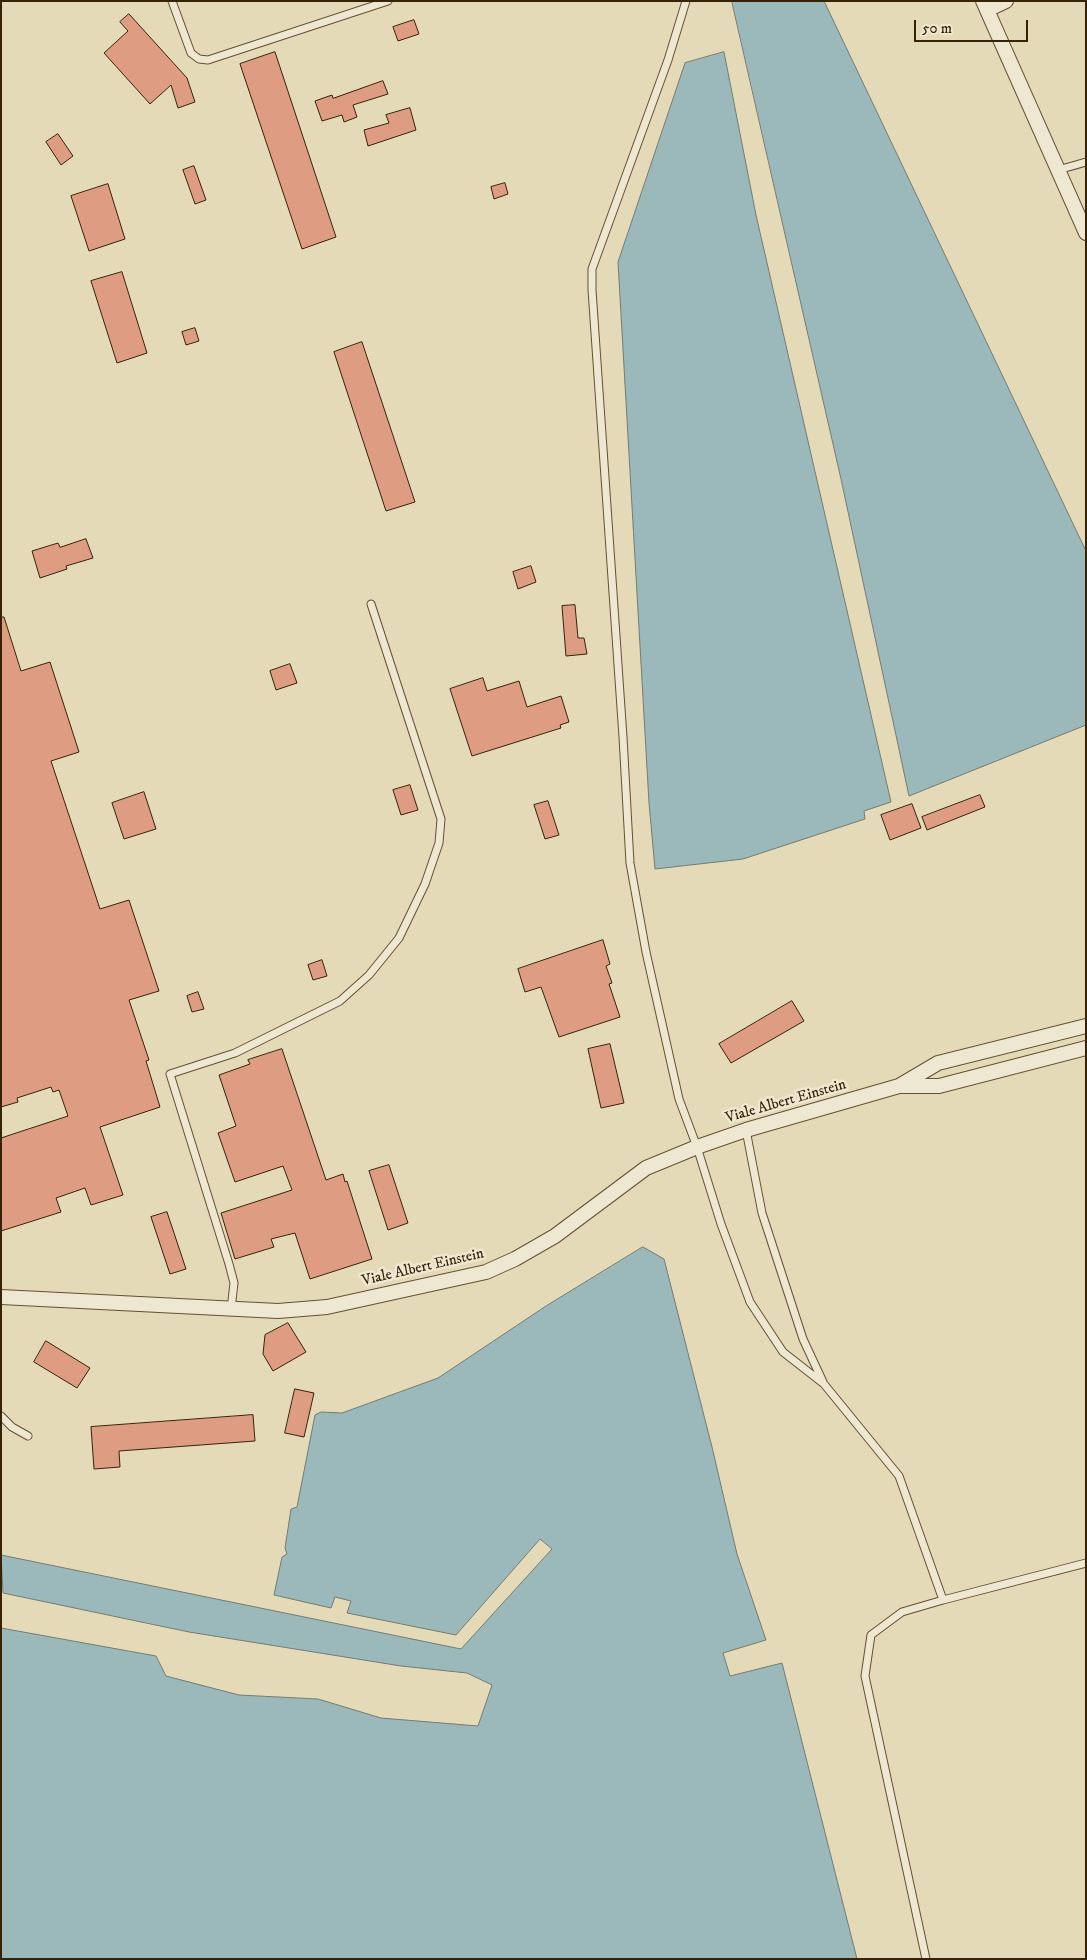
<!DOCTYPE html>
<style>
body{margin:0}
#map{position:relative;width:1087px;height:1960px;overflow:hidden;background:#e5dab8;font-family:"IM FELL DW Pica",serif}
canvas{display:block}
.frame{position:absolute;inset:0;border:2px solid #362306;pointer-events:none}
.scale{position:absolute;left:914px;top:20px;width:114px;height:22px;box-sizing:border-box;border:2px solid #362306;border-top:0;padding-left:6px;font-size:15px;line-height:18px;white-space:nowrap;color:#362306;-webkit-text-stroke:4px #eee7d1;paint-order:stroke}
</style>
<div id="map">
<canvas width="1087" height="1960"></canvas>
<div class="frame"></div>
<div class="scale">50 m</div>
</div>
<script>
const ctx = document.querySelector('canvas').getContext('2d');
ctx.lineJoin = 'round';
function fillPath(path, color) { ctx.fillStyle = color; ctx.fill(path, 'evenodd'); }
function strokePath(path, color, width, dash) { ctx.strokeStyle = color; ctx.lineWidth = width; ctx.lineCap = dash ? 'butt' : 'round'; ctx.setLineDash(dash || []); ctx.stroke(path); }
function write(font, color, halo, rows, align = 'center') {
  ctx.font = font + ' "IM FELL DW Pica",serif'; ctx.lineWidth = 5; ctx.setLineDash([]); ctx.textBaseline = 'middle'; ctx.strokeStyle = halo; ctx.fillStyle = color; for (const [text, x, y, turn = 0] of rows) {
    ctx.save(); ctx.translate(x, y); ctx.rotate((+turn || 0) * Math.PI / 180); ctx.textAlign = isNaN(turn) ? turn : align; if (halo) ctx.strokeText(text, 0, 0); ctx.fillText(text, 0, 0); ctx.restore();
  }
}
const water = new Path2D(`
 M732,1H824L1086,551V725L909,796L841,479Z
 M724,52L756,215L891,802L864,811L865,819L743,859L655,869L649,803L618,262L685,63Z
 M643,1247L664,1259L712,1447L737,1554L766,1640L723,1653L730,1676L782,1663L857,1959H1V1628L156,1656L166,1676L239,1695L318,1699L381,1718L478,1726L492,1685L467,1673L401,1666L189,1632L3,1593L1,1555L461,1649L552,1549L540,1539L456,1635L347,1613L351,1601L335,1597L331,1608L274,1595L282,1557L287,1554L285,1548L291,1509L297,1507L315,1415L321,1412L342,1413L438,1378L546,1306Z`);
fillPath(water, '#9bb8ba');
strokePath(water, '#737c72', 1);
const building = new Path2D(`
 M129,14L187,78L195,102L178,108L171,85L150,104L104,53L128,31L120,22Z
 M414,20L419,34L398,41L393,27Z
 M275,52L336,237L302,249L240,64Z
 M383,81L388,94L353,105L357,117L344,122L342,115L322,121L315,101L332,95L333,98Z
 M410,108L416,130L368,146L364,130L389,123L386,115Z
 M58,134L73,156L61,165L46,142Z
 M194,166L206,200L195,204L183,170Z
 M505,183L508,194L494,199L491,187Z
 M108,184L125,239L89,251L71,196Z
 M122,272L147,353L117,363L91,281Z
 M195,328L199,341L186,345L182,332Z
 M362,342L415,502L386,511L334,352Z
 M86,539L93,558L66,566L67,569L40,578L32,551L58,543L60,547Z
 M531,566L536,582L518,589L513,572Z
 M575,605L578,638H584L587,654L566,656L562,606Z
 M1,617H4L21,671L50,662L79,752L51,761L100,909L129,900L159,991L129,1000L149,1060L146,1061L160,1107L100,1127L123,1195L91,1205L85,1188L56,1198L61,1212L1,1231V1138L68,1116L59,1090L53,1092L51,1087L17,1098L18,1102L1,1107Z
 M290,664L297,683L276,690L270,671Z
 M483,678L487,691L519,681L527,707L561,696L569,722L560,725L561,728L472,756L450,689Z
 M410,785L418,810L401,815L393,790Z
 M144,792L156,829L124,839L112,803Z
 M980,795L985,807L927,830L922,817Z
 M548,801L559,835L545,839L534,805Z
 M912,804L921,828L890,840L881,815Z
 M603,940L610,964L606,966L612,983L609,984L620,1017L559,1037L541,987L525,992L518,969Z
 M322,960L327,976L313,980L308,965Z
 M198,992L204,1009L192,1012L187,996Z
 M792,1001L804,1021L731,1063L719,1044Z
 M610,1044L624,1103L601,1108L588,1049Z
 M282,1049L326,1180L343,1174L345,1182L347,1181L372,1259L310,1279L295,1233L271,1239L274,1247L235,1259L221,1213L292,1190L283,1166L235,1182L218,1133L236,1126L219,1075L250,1064L248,1060Z
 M389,1165L408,1223L388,1230L369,1171Z
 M167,1212L186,1269L170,1274L151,1217Z
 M288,1323L306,1352L273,1371L263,1354L265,1335Z
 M46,1341L90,1368L77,1388L34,1362Z
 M295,1389L314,1393L304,1437L285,1433Z
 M253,1415L255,1441L119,1451L120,1467L94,1469L91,1427Z`);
fillPath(building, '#de9c83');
strokePath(building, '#362306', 1);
const lane = new Path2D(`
 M172,1L191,53L199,59L208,60L388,1
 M686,1L668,60L592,269V290L623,737L630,863L646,952L679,1099L697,1147L721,1224L750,1302L783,1352L824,1384L899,1476L943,1600
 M1058,170L1086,162
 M746,1130L762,1213L803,1339L823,1382
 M231,1309L234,1283L229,1264L170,1074L235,1053L340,1001L369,975L399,938L425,884L439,843L441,819L371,604
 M1,1416L12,1427L28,1436
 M926,1959L865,1676L871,1635L902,1612L943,1600L1086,1563`);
const street = new Path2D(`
 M983,1L1086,233
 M987,10L1006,1
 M900,1086H939L1086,1048
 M1,1297L278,1311L327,1307L486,1272L515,1259L555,1236L646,1168L697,1147L746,1130L899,1086L938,1063L1086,1026`);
strokePath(lane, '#625132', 9);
strokePath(street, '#625132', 16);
strokePath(lane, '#eee7d1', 7);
strokePath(street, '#eee7d1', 14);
write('15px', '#362306', '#eee7d1', [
 ["Viale Albert Einstein",786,1102,-16],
 ["Viale Albert Einstein",423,1268,-13]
]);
</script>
